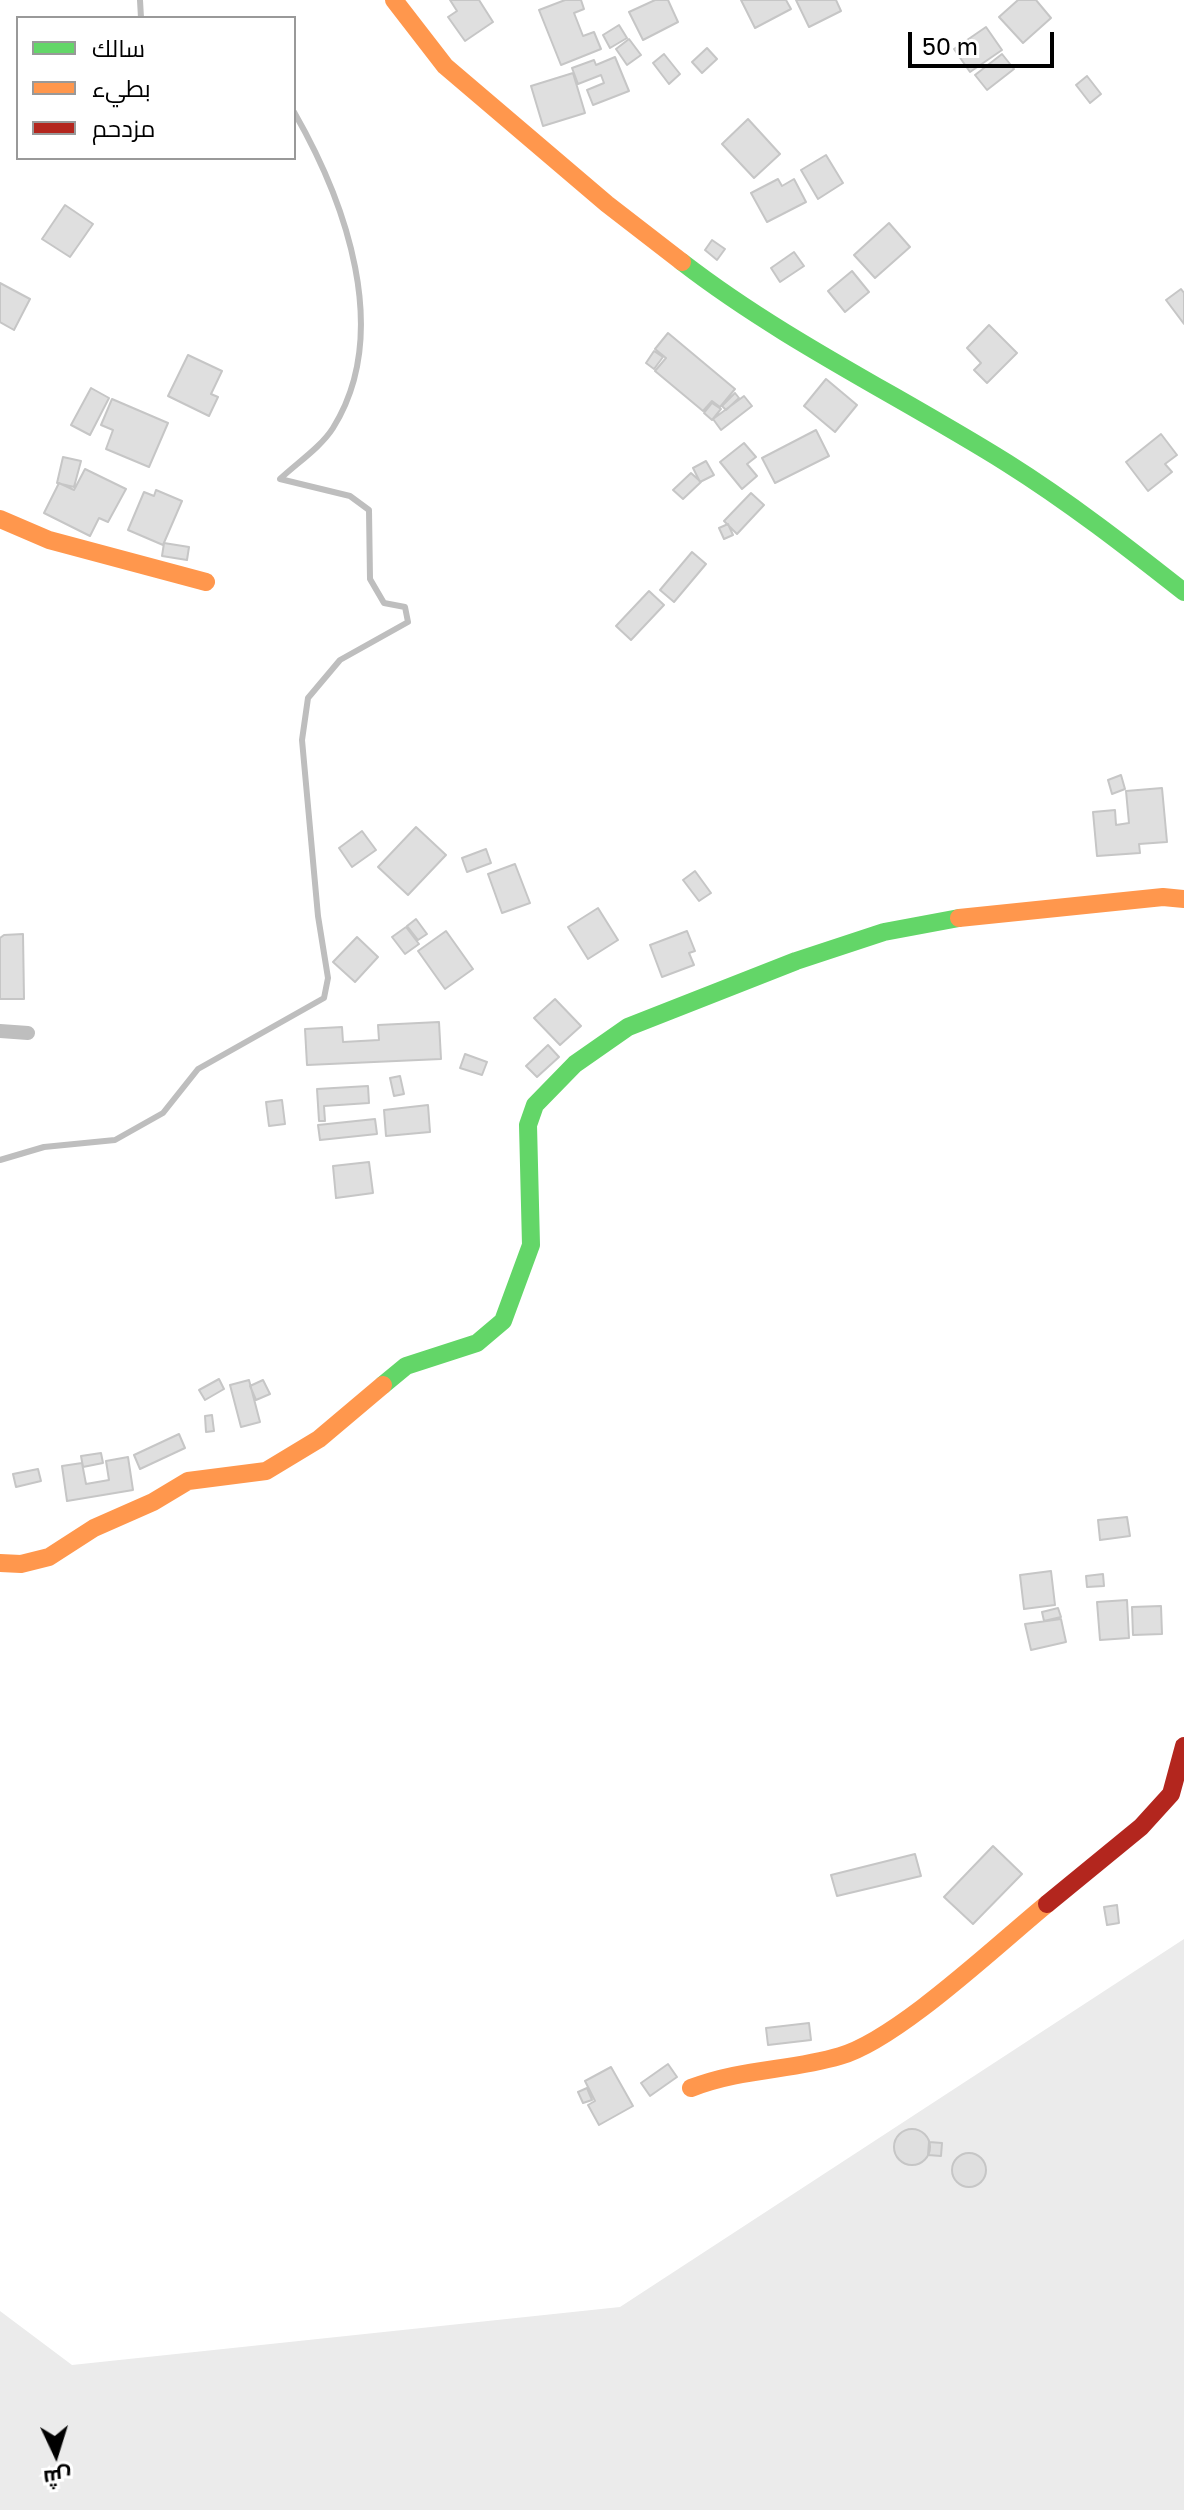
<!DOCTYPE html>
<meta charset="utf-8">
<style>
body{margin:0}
#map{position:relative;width:1184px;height:2510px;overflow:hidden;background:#fff;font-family:"Golos Text",Cairo,sans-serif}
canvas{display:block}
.legend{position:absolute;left:16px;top:16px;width:280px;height:144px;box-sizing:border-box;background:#fff;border:2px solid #999;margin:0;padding:10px 14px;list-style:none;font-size:24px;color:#000}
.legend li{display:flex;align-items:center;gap:16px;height:40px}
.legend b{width:40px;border:2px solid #999}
.north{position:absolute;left:16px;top:2414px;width:80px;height:80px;-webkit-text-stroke:6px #fff;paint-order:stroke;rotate:176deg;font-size:22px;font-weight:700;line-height:32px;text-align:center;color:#000}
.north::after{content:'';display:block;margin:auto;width:28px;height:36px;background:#000;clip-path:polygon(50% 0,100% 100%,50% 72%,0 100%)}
.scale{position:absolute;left:908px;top:32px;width:146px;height:36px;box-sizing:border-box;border:4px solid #000;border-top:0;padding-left:10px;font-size:24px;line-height:28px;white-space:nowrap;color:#000;-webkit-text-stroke:6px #fff;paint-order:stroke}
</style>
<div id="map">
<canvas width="1184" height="2510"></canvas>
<ul class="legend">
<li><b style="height:10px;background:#63d668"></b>سالك</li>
<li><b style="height:10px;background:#ff974d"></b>بطيء</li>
<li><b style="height:10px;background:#b3261e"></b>مزدحم</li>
</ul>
<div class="north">ش</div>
<div class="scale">50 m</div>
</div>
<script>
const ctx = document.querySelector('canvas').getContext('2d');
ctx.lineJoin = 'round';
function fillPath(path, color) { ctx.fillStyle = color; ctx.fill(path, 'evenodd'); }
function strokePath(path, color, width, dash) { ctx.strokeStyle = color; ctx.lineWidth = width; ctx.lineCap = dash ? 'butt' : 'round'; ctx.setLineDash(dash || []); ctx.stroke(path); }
fillPath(new Path2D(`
 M1184,1939V2510H0V2311L72,2365L620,2307Z`), '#ebebeb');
strokePath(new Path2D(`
 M140,0L141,18
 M0,1160L44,1147L115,1140L163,1113L198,1069L324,998L328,978L318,916L302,740L308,698L340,660L408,622L405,607L384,603L370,579L369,510L350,496L280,479C297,463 321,447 333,428C393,332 345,201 294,112`), '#bebebe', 6);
const building = new Path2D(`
 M450,0H479L493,22L465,41L448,17L457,11Z
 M565,0H581L584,9L574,13L583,36L594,32L601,49L561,65L539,10Z
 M655,0H668L678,22L643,40L629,12Z
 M741,0H786L791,9L755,28Z
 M796,0H836L841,11L809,27Z
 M1018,0H1036L1051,18L1023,43L999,17Z
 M619,25L627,38L610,48L603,35Z
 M986,27L1002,50L970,72L954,49Z
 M629,39L641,55L627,65L616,49Z
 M707,48L717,59L702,73L692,62Z
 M664,54L680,74L669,84L653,63Z
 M1002,54L1014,69L987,90L975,75Z
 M615,57L629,91L593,105L587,90L604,83L601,75L578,84L572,68L594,60L596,65Z
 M573,73L585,113L543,126L531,86Z
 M1087,76L1101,94L1090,103L1076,85Z
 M748,119L780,154L754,178L722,144Z
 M826,155L843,183L818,199L801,170Z
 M778,179L782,186L794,179L806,202L767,222L751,193Z
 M65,205L93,224L70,257L42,239Z
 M889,223L910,247L875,278L854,255Z
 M712,240L725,249L717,260L705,250Z
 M794,252L804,266L780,282L771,268Z
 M852,271L869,292L845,312L828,291Z
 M0,283L30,299L14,330L0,322Z
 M1181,289L1184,293V324L1166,300Z
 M989,325L1017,353L987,383L974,370L981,363L967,348Z
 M668,333L735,389L720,407L712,401L703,411L655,371L666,358L655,349Z
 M654,351L663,357L654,369L646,363Z
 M188,355L222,371L211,394L218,397L209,416L168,396Z
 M826,379L857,405L835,432L804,406Z
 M91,388L109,398L90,435L71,425Z
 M735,393L739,398L726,410L722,406Z
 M744,396L752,406L721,430L713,419Z
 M112,399L168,423L149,467L106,449L113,430L101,425Z
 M712,403L721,409L712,420L704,413Z
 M816,430L829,456L775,483L762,458Z
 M1161,434L1177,455L1165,464L1172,472L1148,491L1126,462Z
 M744,443L756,457L747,464L757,476L742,489L720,462Z
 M63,457L81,461L74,487L57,483Z
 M706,461L714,475L700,482L693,468Z
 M85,469L126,489L108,522L99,518L90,536L44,513L59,483L74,490Z
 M691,473L701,482L683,499L673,490Z
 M156,490L182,501L163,545L128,530L144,492L154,496Z
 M751,493L764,505L737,534L724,521Z
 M728,524L733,535L724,539L719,528Z
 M164,543L189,547L187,560L162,556Z
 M692,552L706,564L674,602L660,590Z
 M649,591L664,605L631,640L616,626Z
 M1121,775L1125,789L1112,794L1108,780Z
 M1162,788L1167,842L1139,844L1140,853L1097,856L1093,812L1115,810L1116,825L1129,823L1126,791Z
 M416,827L446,855L408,895L378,867Z
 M362,831L376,850L352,867L339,848Z
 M486,849L491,863L467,872L462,858Z
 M515,864L530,903L502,913L488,874Z
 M695,871L711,893L699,901L683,880Z
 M598,908L618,940L588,959L568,927Z
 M416,919L427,934L418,940L407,926Z
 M406,927L419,944L405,954L392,937Z
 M446,931L473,969L445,989L418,951Z
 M687,931L695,951L689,953L694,965L662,977L650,945Z
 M23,934L24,999H0V938L4,935Z
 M357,937L378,957L355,982L333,962Z
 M555,999L581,1026L560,1045L534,1018Z
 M439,1022L441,1059L307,1065L305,1029L342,1027L343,1042L379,1040L378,1025Z
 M548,1045L559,1057L537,1077L526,1066Z
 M465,1054L487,1062L482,1075L460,1068Z
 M400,1076L404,1094L394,1096L390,1078Z
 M368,1086L369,1103L324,1106L325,1121H319L317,1089Z
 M282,1100L285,1124L269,1126L266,1102Z
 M428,1105L430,1132L386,1136L384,1110Z
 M375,1119L377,1134L320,1140L318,1125Z
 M369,1162L373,1193L336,1198L333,1166Z
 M219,1379L224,1389L205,1400L199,1390Z
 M249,1380L260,1422L241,1427L230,1385Z
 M263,1380L270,1394L256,1400L250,1386Z
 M212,1415L214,1431L206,1432L205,1416Z
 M179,1434L185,1448L140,1469L134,1455Z
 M101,1453L103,1463L83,1467L81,1456Z
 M128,1457L133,1490L67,1501L62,1466L82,1463L86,1484L109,1480L106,1461Z
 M38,1469L41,1481L16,1487L13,1474Z
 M1127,1517L1130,1536L1100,1540L1098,1520Z
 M1051,1571L1055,1605L1024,1609L1020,1575Z
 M1103,1574L1104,1586L1087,1587L1086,1576Z
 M1127,1600L1129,1638L1100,1640L1097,1602Z
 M1161,1606L1162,1634L1133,1635L1132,1607Z
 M1058,1608L1061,1617L1044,1621L1042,1612Z
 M1061,1619L1066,1642L1031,1650L1025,1624Z
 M993,1846L1022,1874L973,1924L944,1897Z
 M915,1854L921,1876L837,1896L831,1875Z
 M1117,1905L1119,1923L1107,1925L1104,1907Z
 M809,2023L811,2040L768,2045L766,2028Z
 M668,2064L677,2077L650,2096L641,2083Z
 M611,2067L633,2106L599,2125L588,2105L595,2101L585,2081Z
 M587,2088L592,2100L583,2103L578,2092Z
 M894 2147a18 18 0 1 1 36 0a18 18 0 1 1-36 0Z
 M929,2142L942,2143L941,2156L928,2155Z
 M952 2170a17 17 0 1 1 34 0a17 17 0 1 1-34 0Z`);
fillPath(building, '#dfdfdf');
strokePath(building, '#c6c6c6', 2);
strokePath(new Path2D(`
 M0,1031L28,1033`), '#bebebe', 14);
strokePath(new Path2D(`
 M682,262C783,340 900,396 1007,463C1069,502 1127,547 1184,592
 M383,1385L406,1366L477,1343L503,1321L531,1245L528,1125L535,1105L575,1064L628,1027L796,961L884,932L959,918`), '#63d668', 18);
strokePath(new Path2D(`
 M394,0L445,66L607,204L682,262
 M0,519L49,540L206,582
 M959,918L1163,897L1184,899
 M0,1563L21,1564L49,1557L94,1528L153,1502L188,1481L266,1471L319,1439L383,1385
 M691,2088C743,2068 790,2071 840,2056C897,2040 998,1944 1047,1904`), '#ff974d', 18);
strokePath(new Path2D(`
 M1047,1904L1141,1827L1171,1794L1184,1746`), '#b3261e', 18);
</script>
